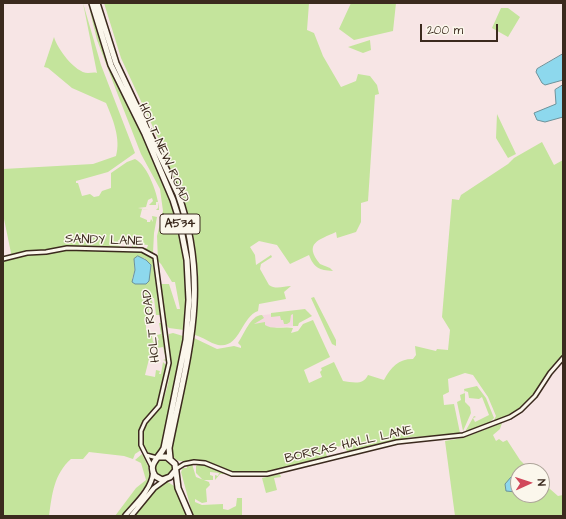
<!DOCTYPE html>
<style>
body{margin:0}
#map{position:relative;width:566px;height:519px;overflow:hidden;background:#f7e5e5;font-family:"Architects Daughter",sans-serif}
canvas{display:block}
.frame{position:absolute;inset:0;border:4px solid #3b2a1e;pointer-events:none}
.north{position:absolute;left:510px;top:463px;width:40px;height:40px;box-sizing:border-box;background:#fbf7ec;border:1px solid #aea59a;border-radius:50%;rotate:87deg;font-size:11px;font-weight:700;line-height:16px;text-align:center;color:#3b2a1e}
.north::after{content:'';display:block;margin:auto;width:14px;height:18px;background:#d1495b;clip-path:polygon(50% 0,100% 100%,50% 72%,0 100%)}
.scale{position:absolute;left:420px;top:24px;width:78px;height:18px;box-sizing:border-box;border:2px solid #3b2a1e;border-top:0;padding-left:5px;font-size:12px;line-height:14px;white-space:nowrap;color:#3b2a1e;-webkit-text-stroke:3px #fbf7ec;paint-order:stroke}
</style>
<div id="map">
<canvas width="566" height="519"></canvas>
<div class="frame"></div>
<div class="north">N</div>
<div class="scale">200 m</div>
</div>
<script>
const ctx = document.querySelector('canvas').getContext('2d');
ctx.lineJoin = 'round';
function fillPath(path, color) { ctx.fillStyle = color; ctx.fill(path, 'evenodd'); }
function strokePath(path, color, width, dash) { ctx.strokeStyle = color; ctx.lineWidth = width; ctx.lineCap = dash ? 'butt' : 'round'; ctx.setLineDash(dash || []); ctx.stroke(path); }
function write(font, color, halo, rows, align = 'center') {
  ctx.font = font + ' "Architects Daughter",sans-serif'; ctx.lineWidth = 3; ctx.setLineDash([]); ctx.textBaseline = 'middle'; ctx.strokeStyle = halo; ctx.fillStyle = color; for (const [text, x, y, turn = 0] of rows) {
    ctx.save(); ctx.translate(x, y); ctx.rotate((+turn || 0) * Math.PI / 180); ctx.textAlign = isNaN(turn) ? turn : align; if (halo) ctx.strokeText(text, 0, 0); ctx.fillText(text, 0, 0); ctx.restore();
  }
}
fillPath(new Path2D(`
 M295,311L297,326L277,327L251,339L243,336L251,321L256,316Z`), '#f5d8e0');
fillPath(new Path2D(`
 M83,3L101,65L135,153L108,172L76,181V183H78L82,196L90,194L94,197L99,196L102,191L111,188V173L127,162L135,159C148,165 159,197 159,210H156L158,208V202H156V205H149L153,201L152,198L148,200L146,207L138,208L149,210L142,209L140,217L147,220V222H150L151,219L153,222L152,216L157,217L154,233L153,253L139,249V248H147L148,245L138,244V242L137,249H132V240H118L120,247H125L126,244L128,249L116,251L142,252L153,259L160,315H156L154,298H151L153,304H149V318L146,320V330H149V336H152L153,342L159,340L157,335L161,334L159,323H162L164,335L161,336H164L167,359L166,361L163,360L166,359L163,347L152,349V345H149L150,355L145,375L155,377L156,370L160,371L159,374H161L163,362L167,366C165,377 163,389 160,400C153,421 132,423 141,450L135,454L133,459L124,456L89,452L83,459H71C54,474 52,494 49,516H3V259L26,255L9,256L11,253L3,214V169L93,164L116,156C121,139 113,119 106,103L72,88L48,68L44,67L54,37C57,48 75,73 88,73C91,73 94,72 97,73ZM144,258L146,260L150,272L148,277L132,279L135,270L134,262Z
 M88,3L100,41L114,79L152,155L176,218L182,246L186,282L184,330L169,328L166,325L161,284H169L177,309H180L175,282H172L161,264L158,261L157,236L163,211L160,189L141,154L116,90L97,40Z
 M104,3H309L307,30L314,33L323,56L341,87L356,81L358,74L370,76L377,85L379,94L375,95L368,201L361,203V222L356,232L337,238L336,232C319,240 303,243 320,264L330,268L333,271C319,270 314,268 309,255L290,264L277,245L259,241L250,247L255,255L256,265L271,255L272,257L261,264L260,269L269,285C276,290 284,286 291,286L284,292L286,299L259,304L258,311C241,317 240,349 218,345C210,343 203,337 195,335L198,278L194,240L185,205L158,138L121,58Z
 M351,3H396L393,31L354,40L339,29Z
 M501,8H508L520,17L508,37L492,28Z
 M370,40L371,50L363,53L348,47Z
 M497,114L516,154L508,158L496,138Z
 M542,142L554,165L563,160V356L526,403L509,416L493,422L496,416L488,397L473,375L465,373L448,379L449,392L443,395L444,405L454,404L460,433L441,436L410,437L348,452L343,446L326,448V454L328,457C297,466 262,479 229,472C218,470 208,463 197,461C185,459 174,467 171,449L194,338L217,349L234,346L241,348V346L238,343C245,333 250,316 262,315L264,318L254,324L265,322V325C272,330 285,326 293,328L291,333L298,331L303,324L313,320L330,357L304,370L309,383L322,377L320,372L322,370L321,368L334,362L343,381C352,382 363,386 368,375L384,380C391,367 398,359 413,359L416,355L415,346L436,351L437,349L448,350L450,330L442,317L452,199L459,200L461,195L508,164L514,158Z
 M314,297L336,340V346L332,344L311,298Z
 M305,309L312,316L299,323L298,326H293V314L291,315L290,322L287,324H284L283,320H281L280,316L271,317V313Z
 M173,333L183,336L163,442L159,452L154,455C145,453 142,444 142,435C144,421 159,414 163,401C167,389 171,374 171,361C171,352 167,342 169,334Z
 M477,386L486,398L494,418L487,425L468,432L466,430L474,416L476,417L473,418L475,422L489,415L482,397L479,399L469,398L468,392L465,391V402L470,407L471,413L463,431L457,402L461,400L460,395L465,393L464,389Z
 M502,423L500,429L493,435L496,441L499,439L503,442L507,440L520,460L531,471H518V473H516L514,477L518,495H542V482L558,496L563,495V516H455L445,441L463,438Z
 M142,454L148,466L150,480L123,516H115L136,488L146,480L141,463L135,460Z
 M154 468a9 9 0 1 1 18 0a9 9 0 1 1-18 0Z
 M192,464L196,477L209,482L210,485L206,489L207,502L202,503L195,499V502L202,505L223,504V509L228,510L236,506L237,498H242V516H193L181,472L183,468H187V465Z
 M198,464L209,467L225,474H220L215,480V475L218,476L219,473L210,472V475L213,476V480H203L196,473V466Z
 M280,474L281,477L274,478L277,490L266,493L262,478Z
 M168,482L174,486L189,516H134L159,485Z`), '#c4e49c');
const water = new Path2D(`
 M563,54V80L545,85L542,83L536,72L537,69Z
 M563,85V117L545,122L537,120L534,113L556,104L555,90Z
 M138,256L146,260L151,265L149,281L146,284H135L132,282L135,270L134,259Z
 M516,472L518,473V489L516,492L506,491L505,484L511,477L515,476Z`);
fillPath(water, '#8dd8ed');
strokePath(water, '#6c929a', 1);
const minor = new Path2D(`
 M3,259L27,253L46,252L67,248L142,250L155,257L169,363L159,406L145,422L141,431V445L152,467
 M146,455L157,458
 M176,469L184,464L194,462L205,463L232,474H267L397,442L463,435L510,417L521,410L535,396L550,373L563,358`);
const tertiary = new Path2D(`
 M125,516C135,504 152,489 153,473
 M131,516L154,488L165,480`);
const trunk = new Path2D(`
 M92,3L111,65L145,134L173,200L179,219L187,260L189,300L186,340L164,448C159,458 147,464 155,476L162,480L170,477L175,471
 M97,3L116,63L178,194C211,287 187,357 169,448L170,458
 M158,457H167L175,464L178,488L190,516`);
strokePath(minor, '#3b2a1e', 6);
strokePath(tertiary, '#3b2a1e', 7);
strokePath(trunk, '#3b2a1e', 8);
strokePath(minor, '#fbf7ec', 3);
strokePath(tertiary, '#fbf7ec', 4);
strokePath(trunk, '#fbf7ec', 5);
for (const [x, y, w] of [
 [180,224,40]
]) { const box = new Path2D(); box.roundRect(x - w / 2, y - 10, w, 20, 3); ctx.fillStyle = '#fbf7ec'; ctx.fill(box); strokePath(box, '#3b2a1e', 1); }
write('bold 12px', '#3b2a1e', null, [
 ["A534",180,224]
]);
write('13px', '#3b2a1e', '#fbf7ec', [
 ["HOLT NEW ROAD",163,153,66],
 ["SANDY LANE",104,241,2],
 ["HOLT ROAD",152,326,-97],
 ["BORRAS HALL LANE",349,445,-13]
]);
</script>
